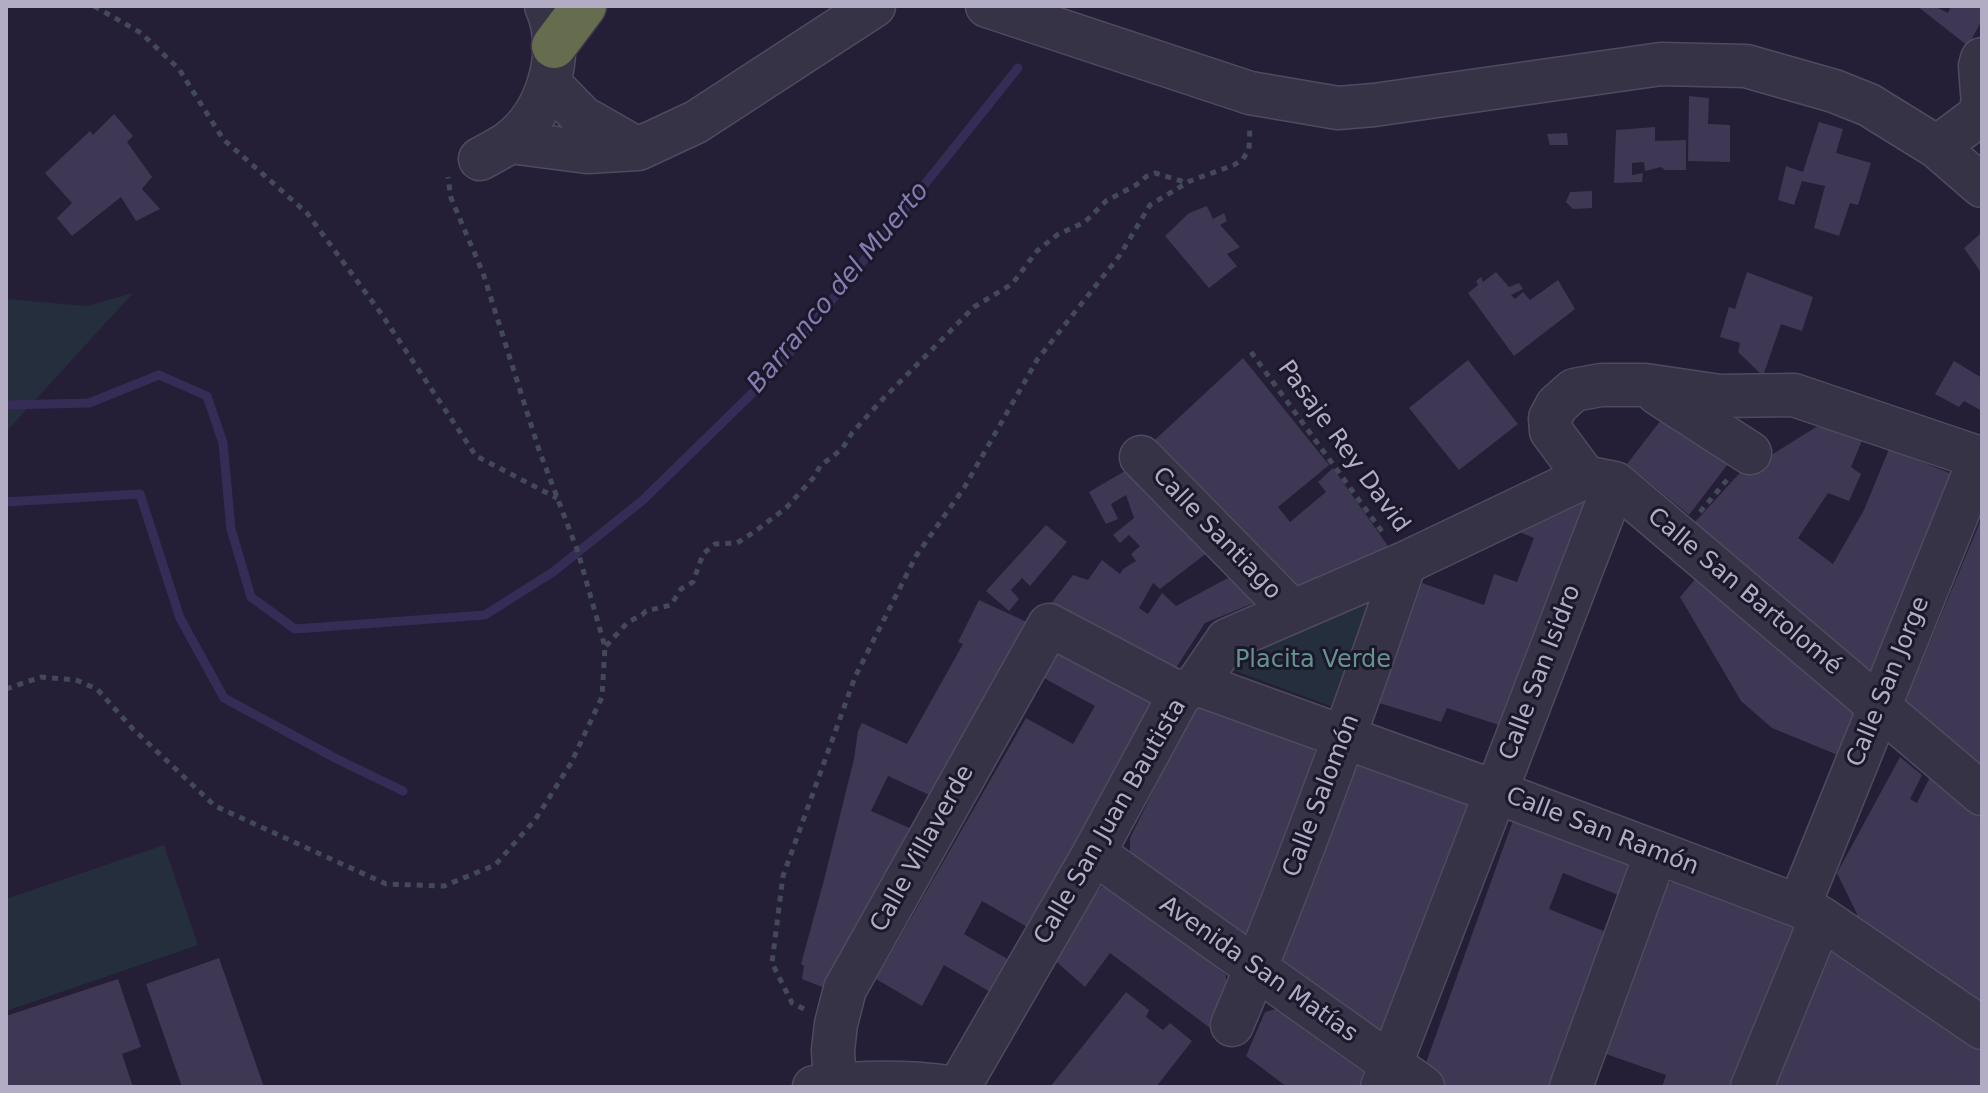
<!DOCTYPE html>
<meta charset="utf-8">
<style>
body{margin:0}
#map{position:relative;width:1988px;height:1093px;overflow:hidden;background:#241f36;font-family:"DejaVu Sans",sans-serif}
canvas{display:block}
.frame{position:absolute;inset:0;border:8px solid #b2adc4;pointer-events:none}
</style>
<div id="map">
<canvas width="1988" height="1093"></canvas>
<div class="frame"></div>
</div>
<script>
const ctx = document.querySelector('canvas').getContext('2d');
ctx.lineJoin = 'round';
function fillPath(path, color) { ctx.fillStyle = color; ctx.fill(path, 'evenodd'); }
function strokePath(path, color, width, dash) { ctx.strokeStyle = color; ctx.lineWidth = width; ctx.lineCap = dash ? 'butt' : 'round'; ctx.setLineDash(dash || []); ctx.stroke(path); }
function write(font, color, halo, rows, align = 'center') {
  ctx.font = font + ' "DejaVu Sans",sans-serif'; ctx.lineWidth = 6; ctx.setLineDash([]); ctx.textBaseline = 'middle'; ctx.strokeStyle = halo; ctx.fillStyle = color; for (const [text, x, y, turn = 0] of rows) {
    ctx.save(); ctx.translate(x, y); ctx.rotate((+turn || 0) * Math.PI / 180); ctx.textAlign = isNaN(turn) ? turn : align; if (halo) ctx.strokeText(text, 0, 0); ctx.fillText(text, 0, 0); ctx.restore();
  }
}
fillPath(new Path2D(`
 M133,293L6,432V299L87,306Z
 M1375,592L1333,707L1230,669L1253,648Z
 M164,845L198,945L6,1011V899Z`), '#252e3c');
strokePath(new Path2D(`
 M6,405L89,403L159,375L207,396L223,443L231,529L251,597L295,629L485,615L553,572L643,500L775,371L1018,68
 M6,502L140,494L180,618L224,698L337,759L403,791`), '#362d57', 9);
fillPath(new Path2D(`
 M1917,6H1934L1948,13L1951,6H1982V20L1968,46Z
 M1689,96L1709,98L1708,124L1730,125V162L1688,161Z
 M114,114L133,136L127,142L152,177L142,189L160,209L136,221L121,197L72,236L57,218L72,203L45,173L90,131L93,135Z
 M1819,122L1843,129L1836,153L1871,163L1858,205L1850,203L1839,236L1814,228L1825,186L1802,181L1794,205L1778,200L1786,166L1803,172Z
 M1655,127V141L1686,140V170H1665L1661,167L1645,171L1644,162L1632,163V175L1643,173L1642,182L1614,183L1616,130Z
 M1567,133L1568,145H1550L1547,134Z
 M1592,191V208L1573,209L1566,202L1570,192Z
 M1207,206L1213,219L1224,213L1227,221L1220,225L1240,247L1227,254L1237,266L1209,288L1165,236L1189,213Z
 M1980,234L1982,237V274L1964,248Z
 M1496,272L1509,287L1519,283L1523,289L1511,295L1515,299L1523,292L1530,300L1558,280L1575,309L1514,356L1468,293L1478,285L1476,281L1481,277L1483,282Z
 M1747,272L1813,297L1802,331L1781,324L1763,376L1738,352L1740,343L1720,337L1729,307L1735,309Z
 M1243,358L1329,465L1278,507L1290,522L1326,492L1318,482L1333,468L1390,549L1287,590L1144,450Z
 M1468,360L1518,424L1459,470L1409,408Z
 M1954,361L1982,378V411L1964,401L1959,407L1935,394Z
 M1671,407L1734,456L1689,515L1627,464Z
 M1824,422L1863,438L1851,467L1861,474L1849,501L1828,493L1798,538L1833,564L1864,510L1889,449L1957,476L1876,679L1695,522L1757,454L1765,459Z
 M1130,468L1212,549L1160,589L1153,583L1139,608L1148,614L1162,593L1176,606L1237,573L1264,599L1205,623L1174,671L1050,605L1073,575L1088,580L1102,560L1120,574L1123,569L1136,561L1131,554L1140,546L1129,535L1120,543L1113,535L1134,518L1126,495L1111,504L1118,519L1106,524L1089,492Z
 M1598,490L1508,728L1447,708L1441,722L1379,703L1422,583L1484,605L1494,574L1517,582L1534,538L1507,527Z
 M1982,517V782L1901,712Z
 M1046,525L1067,542L1030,586L1022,578L1011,590L1019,599L1009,611L986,591Z
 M1697,577L1862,719L1845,758L1772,728L1741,701L1680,597Z
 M979,600L1040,628L938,799L888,776L871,811L921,833L830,990L802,979L804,966L801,964L824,880L854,759L858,731L862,723L907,744L963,644L958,642Z
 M1058,645L1156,695L1158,708L1029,928L982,901L964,934L1011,961L992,993L944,965L922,1006L876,979L1026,718L1073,744L1095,706L1042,677Z
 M1196,705L1313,746L1316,758L1252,936L1245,938L1130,854V838Z
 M1900,757L1922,775L1910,799L1917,803L1931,775L1982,819V1008L1854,925L1857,914L1837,873Z
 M1360,761L1478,804L1383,1042L1279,964L1351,768Z
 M1515,815L1632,856L1626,898L1563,873L1549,909L1611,934L1556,1087H1445L1423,1071Z
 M1678,879L1797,924L1742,1087H1662L1666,1075L1603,1053L1666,885Z
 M1101,887L1115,888L1226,975V992L1214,1031L1110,953L1085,987L1051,957Z
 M1826,946L1982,1051V1087H1772Z
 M219,958L264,1087H182L146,984Z
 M118,979L141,1047L122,1054L133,1087H6V1016Z
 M1126,992L1149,1010L1146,1017L1163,1030L1170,1023L1192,1041L1156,1087H1050Z
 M1276,1009L1370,1077L1376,1087H1287L1246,1056L1265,1012Z`), '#3e3854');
const minor = new Path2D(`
 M987,6L1250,93L1338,108L1374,105L1661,64L1746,66L1834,91L1869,105L1937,147L1982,186
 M1982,59L1980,66L1982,93
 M549,83L582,117L638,149
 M510,142L587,152L638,149L696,122L874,6
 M1937,147L1981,114L1982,103
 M480,159C489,154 499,149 508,143C548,114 566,51 546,6
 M1657,393L1750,453
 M1141,457L1292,611
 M1585,477L1551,431L1550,418L1557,405L1574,390L1601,385H1645L1720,396L1794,395L1980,458L1799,906
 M1197,684L1496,792L1799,906L1821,918L1982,1028
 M1094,853L1423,1087
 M1232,1025C1296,874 1352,719 1405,563
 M814,1087C859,1082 905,1081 949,1087
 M835,1087L833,1050L836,1024L845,989L1049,625L1180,694
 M959,1087L1094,853L1180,694L1197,684L1227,640L1405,563L1585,477L1615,483L1982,794
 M1382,1087L1615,483
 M1571,1087L1656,853
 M1752,1087L1821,918`);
const highway = new Path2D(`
 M554,46L584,6`);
strokePath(minor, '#4f4a5f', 45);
strokePath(highway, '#3f3a4e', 47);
strokePath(new Path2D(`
 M94,6L141,33L179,69L223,139L307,213L380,312L476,456L557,498
 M1251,352L1383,533
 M1700,512L1727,480
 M606,646L628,622L642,615L646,611L671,605L681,589L693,582L703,554L715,544L737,543L757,530L786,508L815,476L820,466L842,449L852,433L879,403L974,307L1012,284L1037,251L1057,235L1085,222L1106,201L1136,185L1147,176L1155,173L1188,183
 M6,689L41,677L76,680L97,689L133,729L215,806L386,884L444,886L495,865L535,820L571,763L602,697L605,647L578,552L539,450L483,273L451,198L448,177
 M804,1009L792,1003L772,963L783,876L855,677L916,556L964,488L1037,360L1120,255L1150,205L1190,181L1234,165L1243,159L1249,149L1250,126`), '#444959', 5, [6, 6]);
strokePath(minor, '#373347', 42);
strokePath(highway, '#666d4f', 44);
write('24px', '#b2adc4', '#1c182b', [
 ["Pasaje Rey David",1343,447,54],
 ["Calle Santiago",1216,534,46],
 ["Calle San Bartolomé",1744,592,40],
 ["Calle San Isidro",1541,673,-69],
 ["Calle San Jorge",1889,682,-68],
 ["Calle Salomón",1322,796,-69],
 ["Calle San Juan Bautista",1111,822,-60],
 ["Calle San Ramón",1602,832,21],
 ["Calle Villaverde",923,849,-61],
 ["Avenida San Matías",1258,970,35]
]);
write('24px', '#64948d', '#1c182b', [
 ["Placita Verde",1313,661]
]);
write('italic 26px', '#867cb2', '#1c182b', [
 ["Barranco del Muerto",839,288,-50]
]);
</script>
